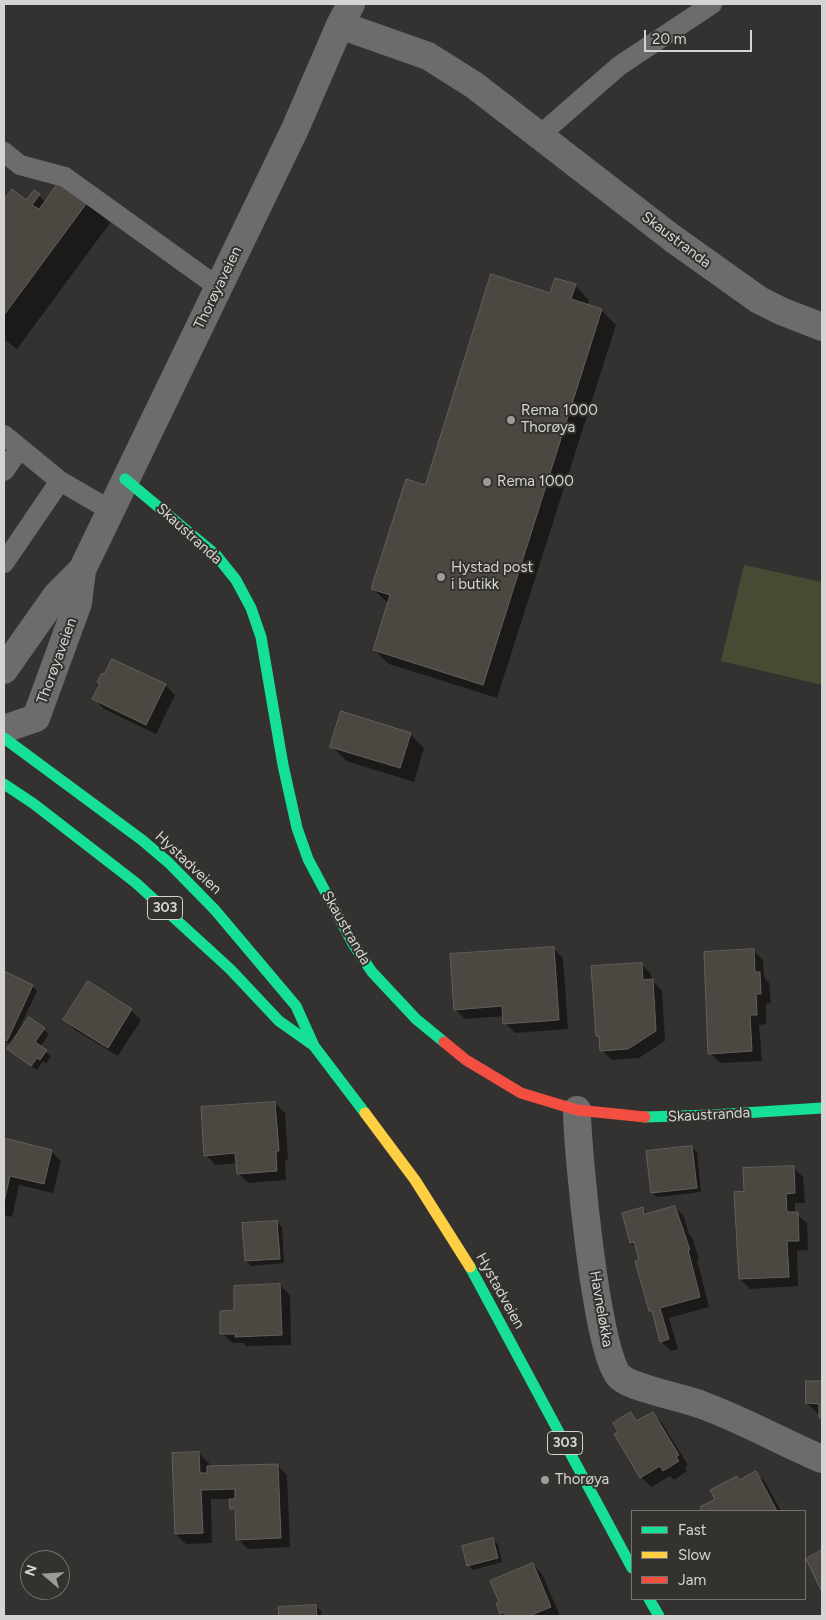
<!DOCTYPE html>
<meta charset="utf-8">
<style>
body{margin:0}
#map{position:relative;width:826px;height:1620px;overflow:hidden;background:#333230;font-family:Figtree,sans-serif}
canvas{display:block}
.frame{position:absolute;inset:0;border:5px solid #d6d4d2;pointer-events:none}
.legend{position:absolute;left:631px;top:1510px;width:175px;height:90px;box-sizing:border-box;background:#34322f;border:1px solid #757370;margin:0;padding:6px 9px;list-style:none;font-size:15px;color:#d6d4d2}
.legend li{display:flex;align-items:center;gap:10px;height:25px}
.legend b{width:25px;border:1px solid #757370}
.north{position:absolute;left:20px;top:1550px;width:50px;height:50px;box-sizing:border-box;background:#34322f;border:1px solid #757370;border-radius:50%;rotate:288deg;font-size:14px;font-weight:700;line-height:20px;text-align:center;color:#d6d4d2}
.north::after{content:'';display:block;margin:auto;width:18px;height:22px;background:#9d9b99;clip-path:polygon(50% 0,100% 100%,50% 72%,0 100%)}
.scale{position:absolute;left:644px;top:30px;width:108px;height:22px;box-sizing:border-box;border:2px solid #d6d4d2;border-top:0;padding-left:6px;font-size:15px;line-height:18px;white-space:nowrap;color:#d6d4d2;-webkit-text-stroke:4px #34322f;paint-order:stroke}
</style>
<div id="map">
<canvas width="826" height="1620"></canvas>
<div class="frame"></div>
<ul class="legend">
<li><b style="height:6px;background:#16e098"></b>Fast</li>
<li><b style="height:6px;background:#ffcf43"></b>Slow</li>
<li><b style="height:6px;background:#f24e42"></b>Jam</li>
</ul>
<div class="north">N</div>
<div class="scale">20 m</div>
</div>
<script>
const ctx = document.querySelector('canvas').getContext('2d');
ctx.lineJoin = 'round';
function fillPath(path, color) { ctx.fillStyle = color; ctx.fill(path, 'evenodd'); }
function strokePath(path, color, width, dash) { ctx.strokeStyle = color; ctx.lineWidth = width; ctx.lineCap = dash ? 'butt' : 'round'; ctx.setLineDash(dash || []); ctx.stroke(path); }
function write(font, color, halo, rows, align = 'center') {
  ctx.font = font + ' Figtree,sans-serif'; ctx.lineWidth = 4; ctx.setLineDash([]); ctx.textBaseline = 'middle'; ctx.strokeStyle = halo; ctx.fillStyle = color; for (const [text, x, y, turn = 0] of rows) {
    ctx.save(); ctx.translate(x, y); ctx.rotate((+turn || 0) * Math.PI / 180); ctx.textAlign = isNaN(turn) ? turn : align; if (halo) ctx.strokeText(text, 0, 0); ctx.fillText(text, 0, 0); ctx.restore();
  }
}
fillPath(new Path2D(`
 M744,565L822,582V685L721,661Z`), '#464b34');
fillPath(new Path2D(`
 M34,192L46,202L88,201L110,223L17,349L4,339V197L6,199L26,202Z
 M575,285L589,300L587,306L601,310L616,325L497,698L389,664L374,650L389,604L373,589L551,295Z
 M165,685L175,695L156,734L104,709L94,699Z
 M410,734L424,748L414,782L346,761L332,746Z
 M553,948L563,958L568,1029L515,1033L505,1023L504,1016L465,1019L455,1009Z
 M753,950L763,960L764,977L769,983L771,1003L766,1004V1024L759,1025L762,1061L720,1063L710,1053Z
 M641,964L651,974L652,980L662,991L665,1041L639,1058L612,1060L602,1050L601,1038L598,1036Z
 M4,973L32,986L37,991L16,1036H17L29,1019L49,1034L40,1047L51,1056L46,1064L43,1061L37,1070L13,1053L11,1044L4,1041Z
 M89,983L131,1010L141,1020L118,1056L75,1030L65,1020Z
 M275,1103L285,1113L288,1160H285L286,1180L248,1183L238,1173L237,1163L215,1165L206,1155Z
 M4,1135L9,1141L51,1151L61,1161L53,1193L19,1185L12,1217L4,1215Z
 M692,1147L697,1152L701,1192L657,1197L652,1192Z
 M793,1167L803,1177L805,1203H795V1213L807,1223L808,1250L797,1251L798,1286L750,1289L740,1279L746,1192Z
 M675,1207L684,1217L689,1234L692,1237L699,1259L697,1260L709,1307L669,1318L678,1349L671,1351L661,1341L654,1314L651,1311L636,1248L631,1242L642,1209L648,1214Z
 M277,1222L282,1227L284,1263L251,1266L246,1261Z
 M280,1285L290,1295L291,1345L246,1346L244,1343H232L222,1333L236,1311Z
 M807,1382L822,1383V1420L820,1417V1413H817L807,1403Z
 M653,1413L662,1423L688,1465L685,1467L687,1471L674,1480L670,1476L651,1487L641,1477L616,1435L620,1432L631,1414L638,1422Z
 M199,1453L209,1463V1467L277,1465L287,1475L290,1547L248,1549L238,1539L237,1514L231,1508V1499H211L212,1543L186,1544L176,1534Z
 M755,1473L765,1482L781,1511H704L702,1508L717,1500L737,1477L741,1481Z
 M493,1540L498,1544L502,1562L473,1570L468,1565Z
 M533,1564L542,1574L560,1616H504L501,1613Z
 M316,1606L321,1611V1616H280V1608Z`), '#0007');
const building = new Path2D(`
 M61,179L89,200L4,315V195L6,197L12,189L26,200L34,190L40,194L32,205L39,209Z
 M491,274L550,293L555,278L576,284L571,299L602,309L483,685L373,650L390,595L371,589L406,479L425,485Z
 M112,659L166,684L146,725L92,699L100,684L97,682L102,673L104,674Z
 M341,711L411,733L400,768L330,747Z
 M554,947L559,1020L503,1024L502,1006L454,1010L450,954Z
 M754,949L755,972H760L761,994H756L757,1015H750L752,1051L708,1054L704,952Z
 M642,963L643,980L653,979L656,1031L628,1049L600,1051L599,1036H596L591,966Z
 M4,971L33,985L7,1041L4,1039Z
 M88,981L132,1009L108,1048L63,1020Z
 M29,1017L45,1028L35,1042L47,1050L40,1060L37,1058L31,1066L7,1049Z
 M275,1102L279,1151H276L277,1171L237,1174L235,1153L204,1156L201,1107Z
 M4,1138L52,1150L44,1184L10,1176L4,1202Z
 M692,1146L697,1188L651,1193L646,1151Z
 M794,1166L795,1193L786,1194L787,1212H798L799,1241H787L789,1277L739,1279L734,1192L744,1191L743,1168Z
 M675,1206L690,1250H688L700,1297L660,1308L669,1339L660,1342L652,1311H649L635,1261L639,1260L634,1242L630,1243L622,1213L643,1207L644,1214Z
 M277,1221L280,1259L245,1261L242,1223Z
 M280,1284L282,1335L235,1337L236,1334H220V1311L234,1310V1286Z
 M806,1381H822V1418H819V1404L806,1403Z
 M631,1412L636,1421L653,1412L679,1455L676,1457L679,1461L663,1471L660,1466L640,1478L614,1434L618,1432L613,1423Z
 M199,1452L200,1473H207V1466L278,1464L281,1538L236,1540L235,1509H230L229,1499H235V1489L201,1490L203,1533L175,1534L172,1453Z
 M756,1471L777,1511H702L700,1507L715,1499L710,1490L737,1476L739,1480Z
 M493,1538L498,1558L467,1566L462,1546Z
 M822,1550V1592L806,1559Z
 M533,1563L551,1607L529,1616H505L503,1612L500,1614L496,1603L499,1602L490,1581Z
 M316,1605L317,1616H279L278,1607Z`);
fillPath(building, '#4b4842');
strokePath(building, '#61605e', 1);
strokePath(new Path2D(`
 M540,135L619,66L712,4
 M4,152L20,165L65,177L218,287
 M4,435L60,481L110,510
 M4,471L20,448
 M4,563L60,481`), '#6c6c6c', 20);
strokePath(new Path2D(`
 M340,25L428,56L474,85L672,238L759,300L781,311L822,327
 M4,670L56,596L82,570
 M4,729L36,718L78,603L82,570L295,129L340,25L351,4
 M577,1110C577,1147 597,1359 620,1377C634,1389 681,1397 702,1405C743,1420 782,1442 822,1459`), '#6c6c6c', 28);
strokePath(new Path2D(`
 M125,479L216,555L236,580L251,608L261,637L283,765L297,828L308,859L353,944L372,972L416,1019L444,1042
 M4,738L142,840L169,863L215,910L296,1006L314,1046L365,1113
 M4,784L34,804L136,883L230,969L279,1021L313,1045
 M645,1117L712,1115L822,1108
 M470,1267L632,1568
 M649,1599L659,1616`), '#16e098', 11);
strokePath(new Path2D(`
 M365,1113L415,1180L470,1267`), '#ffcf43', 11);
strokePath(new Path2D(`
 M444,1042L466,1060L521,1093L577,1110L645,1117`), '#f24e42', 11);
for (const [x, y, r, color] of [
 [511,420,5,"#9d9b99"],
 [487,482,5,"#9d9b99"],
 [441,577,5,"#9d9b99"],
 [545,1480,5,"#9d9b99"]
]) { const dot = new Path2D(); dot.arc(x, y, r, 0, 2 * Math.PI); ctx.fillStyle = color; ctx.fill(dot); strokePath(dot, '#34322f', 2); }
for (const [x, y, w] of [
 [165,908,35],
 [565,1443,35]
]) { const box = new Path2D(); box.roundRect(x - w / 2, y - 11.5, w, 23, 4); ctx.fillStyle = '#34322f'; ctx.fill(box); strokePath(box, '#d6d4d2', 1); }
write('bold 14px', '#d6d4d2', null, [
 ["303",165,908],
 ["303",565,1443]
]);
write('15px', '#d6d4d2', '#34322f', [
 ["Skaustranda",676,240,37],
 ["Thorøyaveien",218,288,-64],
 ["Skaustranda",189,534,42],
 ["Thorøyaveien",57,661,-70],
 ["Hystadveien",188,863,43],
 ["Skaustranda",346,928,60],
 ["Skaustranda",709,1115,-3],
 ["Hystadveien",500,1291,61],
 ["Havneløkka",601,1309,80]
]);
write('15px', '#d6d4d2', '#34322f', [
 ["Rema 1000",521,411],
 ["Thorøya",521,428],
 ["Rema 1000",497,482],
 ["Hystad post",451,568],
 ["i butikk",451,585],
 ["Thorøya",555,1480]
], 'left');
</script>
